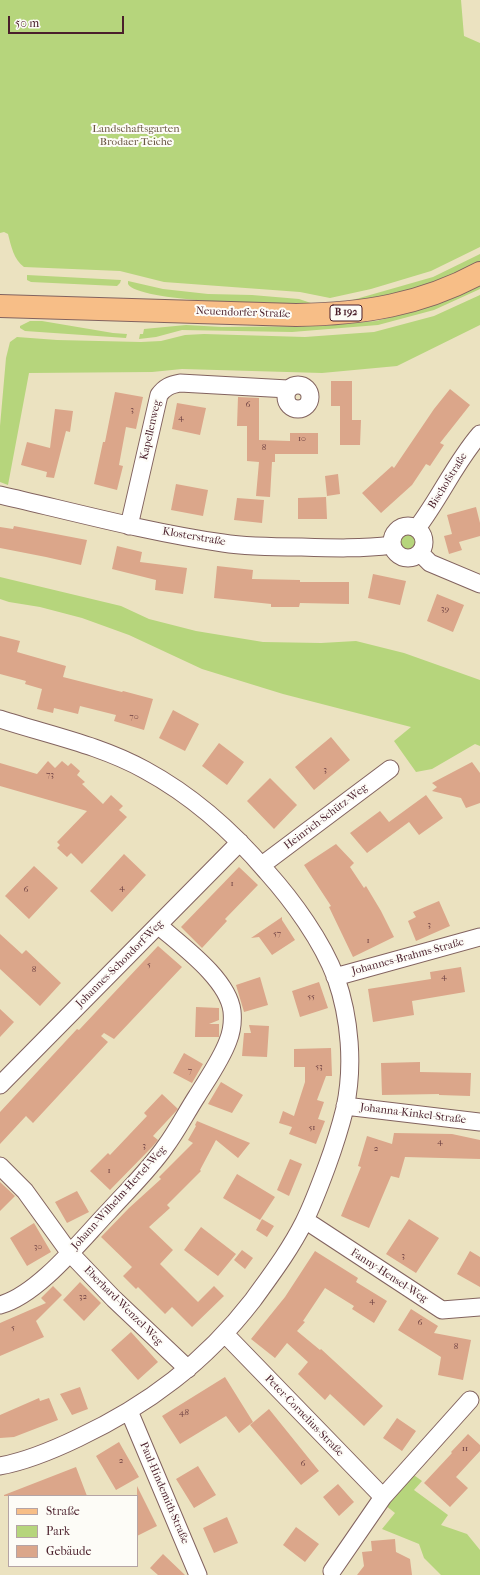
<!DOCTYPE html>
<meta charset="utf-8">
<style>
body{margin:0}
#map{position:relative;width:480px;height:1575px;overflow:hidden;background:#ebe2c0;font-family:"IM FELL French Canon",serif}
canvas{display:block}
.legend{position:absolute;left:8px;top:1495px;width:130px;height:72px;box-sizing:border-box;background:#fdfcf7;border:1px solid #b5a4a5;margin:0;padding:5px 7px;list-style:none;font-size:12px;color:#4a1f2b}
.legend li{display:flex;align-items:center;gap:8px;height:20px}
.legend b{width:20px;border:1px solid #b5a4a5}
.scale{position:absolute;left:8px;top:16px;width:116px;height:18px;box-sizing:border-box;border:2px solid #4a1f2b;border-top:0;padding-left:5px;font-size:12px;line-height:14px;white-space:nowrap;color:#4a1f2b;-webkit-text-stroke:3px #fdfcf7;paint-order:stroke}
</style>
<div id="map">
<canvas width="480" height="1575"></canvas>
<ul class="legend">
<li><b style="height:5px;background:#f7be87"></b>Straße</li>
<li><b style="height:11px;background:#b6d57c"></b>Park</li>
<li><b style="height:11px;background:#dba68a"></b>Gebäude</li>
</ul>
<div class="scale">50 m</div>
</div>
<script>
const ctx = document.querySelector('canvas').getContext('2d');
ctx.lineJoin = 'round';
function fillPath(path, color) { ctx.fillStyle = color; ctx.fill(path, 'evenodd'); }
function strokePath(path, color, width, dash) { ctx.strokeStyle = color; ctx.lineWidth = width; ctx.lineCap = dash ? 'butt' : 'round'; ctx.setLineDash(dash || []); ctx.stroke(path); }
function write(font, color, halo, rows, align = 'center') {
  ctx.font = font + ' "IM FELL French Canon",serif'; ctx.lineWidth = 4; ctx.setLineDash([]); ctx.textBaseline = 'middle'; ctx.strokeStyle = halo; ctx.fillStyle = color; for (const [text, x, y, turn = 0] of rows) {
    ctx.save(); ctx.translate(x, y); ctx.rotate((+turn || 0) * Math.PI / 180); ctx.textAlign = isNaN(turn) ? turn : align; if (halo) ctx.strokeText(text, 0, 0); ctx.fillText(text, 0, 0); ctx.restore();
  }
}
fillPath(new Path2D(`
 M0,0H461L464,36L480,43V247L431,271L371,289L330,298L300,292L164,282L120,271L24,267C14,260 11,246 8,234L4,232L0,233Z
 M480,254V262L458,272L410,292L342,303L433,277Z
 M27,275L121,280L120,283L117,286L31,282L27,280Z
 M128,281L163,289L208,294L252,295L299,299L314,304L298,305C273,304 138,302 128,284Z
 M480,284V289L434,310L378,325L292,332L182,330L156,337L139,339L140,334H143L144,329L186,325L222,327L322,326L376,321L416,311L440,302Z
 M480,295V325L397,366L322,373L182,369L152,372L29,373L8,485L0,482V426L6,358L10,342L17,337L57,340L141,342L161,341L185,335L204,334L305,337L374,332L434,316Z
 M30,321H42L113,333L127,334L126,338L25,331L20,328V326Z
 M398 542a10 10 0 1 1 20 0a10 10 0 1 1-20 0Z
 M0,577L121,606L149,619L196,631L263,642L321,643L356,641L404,653L480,680V746L475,744L432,769L416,772L394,741L411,727L283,694L202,669L129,635L82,618L40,607L9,602L0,599Z
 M411,1473L422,1481L414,1490L448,1515L441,1525L467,1534L480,1550V1575H441L424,1558L419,1544L382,1529L395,1513L385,1505Z`), '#b6d57c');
fillPath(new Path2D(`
 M331,381H352V420H361L360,445H340V406H331Z
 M450,389L470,405L440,443L444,445L430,466L426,464L412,485L381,513L362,493L392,466L394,468L434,409Z
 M115,392L143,397L136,429L126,427L119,465L123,466L117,490L94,484L103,442H105Z
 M238,397L259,398V440L290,441V433H318V454H275V462H272L270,497L256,496L259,462L247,461V426H237Z
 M177,403L206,408L200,435L172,429Z
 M55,409L73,411L70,432L66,431L54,478L46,477L47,472L21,465L27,442L50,448Z
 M338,474L340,494L327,496L325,476Z
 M176,484L208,490L203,516L171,510Z
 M326,497L327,519H298V498Z
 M237,498L264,500L262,523L234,520Z
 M476,507L480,523V536L459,542L462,550L449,554L444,536L452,534L447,515Z
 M14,526L87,540L81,565L46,557L0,548V527L13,529Z
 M117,546L142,552L140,562L187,568L183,594L155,590L156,580L112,569Z
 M217,566L253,570L252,579L300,580V582H349V604L300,603L299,607H271V604L214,598Z
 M373,574L406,581L400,605L368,598Z
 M437,594L464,605L453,632L427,621Z
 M0,636L20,641L17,652L66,666L63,677L122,692L123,691L153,699L144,730L114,721L116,715L80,706L78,714L54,708L53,713L37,709L42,689L25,684L26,681L0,674Z
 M173,710L199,724L185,751L159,738Z
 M331,737L350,760L314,790L295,767Z
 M219,743L244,762L227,785L202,766Z
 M48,761L55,768L62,761L68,766L71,763L80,771L77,775L85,782L82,784L103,804L111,795L123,806L119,810L127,817L82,864L71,853L67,857L57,848L60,845L57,842L87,811L0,786V763L37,774Z
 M472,762L480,773V803L466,808L461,798L432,791L437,787L432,783Z
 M270,778L297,805L274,829L247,801Z
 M426,795L443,818L419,835L409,822L367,853L350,833L380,811L389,822Z
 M336,844L354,863L350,867L364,888L366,886L381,911L394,937L353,957L329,907L331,906L304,865Z
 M124,854L146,875L112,912L90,891Z
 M34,866L58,888L29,919L5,896Z
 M239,867L258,885L225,919L227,921L202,948L181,927Z
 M439,901L450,926L416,941L408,921L416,917L413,912Z
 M282,917V920L295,940L272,955L259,937L251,938Z
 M0,934L22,954L26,950L61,983L40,1006L0,969Z
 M158,946L182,967L114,1039L104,1033L101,1036L108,1042L33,1123L26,1116L0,1144V1112L77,1029L79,1030Z
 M461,967L465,992L412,1001L414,1015L373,1022L368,989L431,979L430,972Z
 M260,977L268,1005L244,1012L236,985Z
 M319,982L328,1008L300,1017L292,991Z
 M196,1007L219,1008V1020L209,1024H219V1037H195Z
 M0,1009L14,1022L0,1037Z
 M249,1025L269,1026L267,1057L242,1056L244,1033H251Z
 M331,1048L332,1076H326L317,1100L324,1102L318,1119L325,1121L316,1144L289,1134L292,1127L279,1123L283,1111L294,1116L305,1082V1067H294V1049Z
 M184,1053L203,1064L192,1083L173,1073Z
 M420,1062V1072L471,1073L470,1096L439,1095V1094L382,1095L381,1063Z
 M221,1082L243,1095L232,1113L208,1104Z
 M162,1094L178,1109L153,1136L158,1140L153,1146L110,1190L90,1171L108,1153L110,1155L147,1116L144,1113Z
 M197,1121L250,1143L238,1158L216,1140L200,1170L201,1171L167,1205L170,1208L149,1227L173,1250L160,1264L198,1302L214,1286L224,1296L192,1327L172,1307L165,1314L138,1287L136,1289L123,1276L132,1267L101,1237L129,1208L161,1179L159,1177L193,1143L188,1140L196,1126L195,1125Z
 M394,1133L452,1134L480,1140V1159L405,1157L399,1178L391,1176L369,1228L341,1216L361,1167L358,1166L367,1136L392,1144Z
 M290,1159L302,1164L289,1196L277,1190Z
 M237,1174L275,1197L260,1220L223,1198Z
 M0,1182L15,1196L0,1211Z
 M77,1191L89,1212L67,1223L55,1202Z
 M262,1219L274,1226L267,1237L256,1230Z
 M409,1219L439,1238L416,1273L386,1254Z
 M34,1223L51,1252L27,1266L10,1238Z
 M201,1227L236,1254L218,1276L184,1250Z
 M242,1250L253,1258L245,1269L234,1260Z
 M315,1251L358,1278L356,1282L387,1301L374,1323L352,1309L354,1306L325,1288L303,1321L305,1322L297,1331L320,1350L321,1349L383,1406L364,1426L330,1394L325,1400L298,1374L308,1362L287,1343L275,1358L251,1339L285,1297Z
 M470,1251L480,1257V1287L457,1274Z
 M80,1282L101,1303L84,1321L63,1300Z
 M53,1286L62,1295L36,1321L44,1337L0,1356V1323L46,1303L41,1298Z
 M411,1309L438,1326L434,1333L471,1340L463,1380L438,1375L441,1357L398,1330Z
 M131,1332L158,1362L138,1380L111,1350Z
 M225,1377L253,1422L239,1433L226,1416L180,1444L162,1416Z
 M80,1387L88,1409L72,1415L60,1394Z
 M39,1398L40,1401L49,1398L58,1420L14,1437L0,1438V1415Z
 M269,1409L319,1471L301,1485L250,1425Z
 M397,1418L416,1431L402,1451L383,1438Z
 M468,1434L480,1445V1451L456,1477L468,1488L450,1507L424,1483L452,1453L451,1452Z
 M119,1442L139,1477L116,1490L96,1456Z
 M198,1466L216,1495L194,1508L176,1479Z
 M76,1467L87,1496H4V1495Z
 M338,1484L354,1502L339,1516L323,1497Z
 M137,1486L157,1526L137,1536Z
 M227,1517L238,1543L214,1553L203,1528Z
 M296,1527L319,1544L305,1562L283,1545Z
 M395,1539L396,1552L410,1559L412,1575H357L364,1566L362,1552L372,1551L371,1541Z
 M163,1554L185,1575H158L150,1568Z`), '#dba68a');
const minor = new Path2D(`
 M286 397a12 12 0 1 1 24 0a12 12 0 1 1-24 0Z
 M0,495C74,512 147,532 223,543C248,547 275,547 301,547C332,548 362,549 392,545
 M392 542a16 16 0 1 1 32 0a16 16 0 1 1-32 0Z
 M129,526L159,395C165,387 170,385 180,383L288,389
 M417,528C440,498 455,463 480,434
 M420,553L430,563L480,584
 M0,719C49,735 100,745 145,770C191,795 233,832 267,872C293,901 322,941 336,978C350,1018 354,1066 345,1108C340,1128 334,1147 327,1166C320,1185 313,1204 304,1222C290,1250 271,1275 253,1300C205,1362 148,1405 78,1438C53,1450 27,1461 0,1466
 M262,865L390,769
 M335,977L480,937
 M0,1085L240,842
 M345,1106L480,1122
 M0,1166L25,1191L69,1252L114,1299L188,1369
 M305,1220L442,1310L480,1307
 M0,1305C38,1295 82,1239 109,1211C128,1190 149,1170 165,1147C177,1131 186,1113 197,1096C208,1078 221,1060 228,1041C232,1031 233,1021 232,1011C228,979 182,946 158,925
 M225,1334L383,1497
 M129,1411L198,1575
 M332,1571L383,1497L470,1400`);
const primary = new Path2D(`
 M0,306L296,315C362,314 421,305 480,273`);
strokePath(minor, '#82635f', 19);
strokePath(primary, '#82635f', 24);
strokePath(minor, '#fff', 17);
strokePath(primary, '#f7be87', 22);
write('9px', '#6e4143', null, [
 ["6",248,405],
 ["3",132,410],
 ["4",181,418],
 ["10",302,439],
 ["8",264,448],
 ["39",445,609],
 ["70",134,717],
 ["3",325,770],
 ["73",50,775],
 ["1",232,884],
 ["4",122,888],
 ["6",26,890],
 ["3",429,925],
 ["57",277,934],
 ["1",368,941],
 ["5",149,965],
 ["8",34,970],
 ["4",444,977],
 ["55",311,997],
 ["53",319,1067],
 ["7",190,1071],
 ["51",312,1128],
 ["4",440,1142],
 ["3",144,1146],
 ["2",376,1149],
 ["1",109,1171],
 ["30",38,1247],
 ["3",403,1256],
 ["32",83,1297],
 ["4",372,1301],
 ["6",420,1323],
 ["5",13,1328],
 ["8",456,1347],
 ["48",184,1413],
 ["11",465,1449],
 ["2",121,1461],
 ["6",303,1464]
]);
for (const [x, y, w] of [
 [346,313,32]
]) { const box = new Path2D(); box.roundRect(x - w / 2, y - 8, w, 16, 3); ctx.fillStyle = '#fdfcf7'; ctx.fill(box); strokePath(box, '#4a1f2b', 1); }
write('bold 10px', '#4a1f2b', null, [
 ["B 192",346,313]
]);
write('11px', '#6a5643', '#fdfcf7', [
 ["Landschaftsgarten",136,129],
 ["Brodaer Teiche",136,142]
]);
write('11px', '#4a1f2b', '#fdfcf7', [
 ["Neuendorfer Straße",243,313,2],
 ["Kapellenweg",151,430,-77],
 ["Bischofstraße",448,481,-58],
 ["Klosterstraße",194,537,10],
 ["Heinrich-Schütz-Weg",326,817,-37],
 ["Johannes-Brahms-Straße",408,957,-15],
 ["Johannes-Schondorf-Weg",120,964,-45],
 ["Johanna-Kinkel-Straße",413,1114,7],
 ["Johann-Wilhelm-Hertel-Weg",119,1198,-48],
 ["Fanny-Hensel-Weg",389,1276,33],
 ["Eberhard-Wenzel-Weg",123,1306,45],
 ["Peter-Cornelius-Straße",304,1416,46],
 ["Paul-Hindemith-Straße",164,1493,67]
]);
</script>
